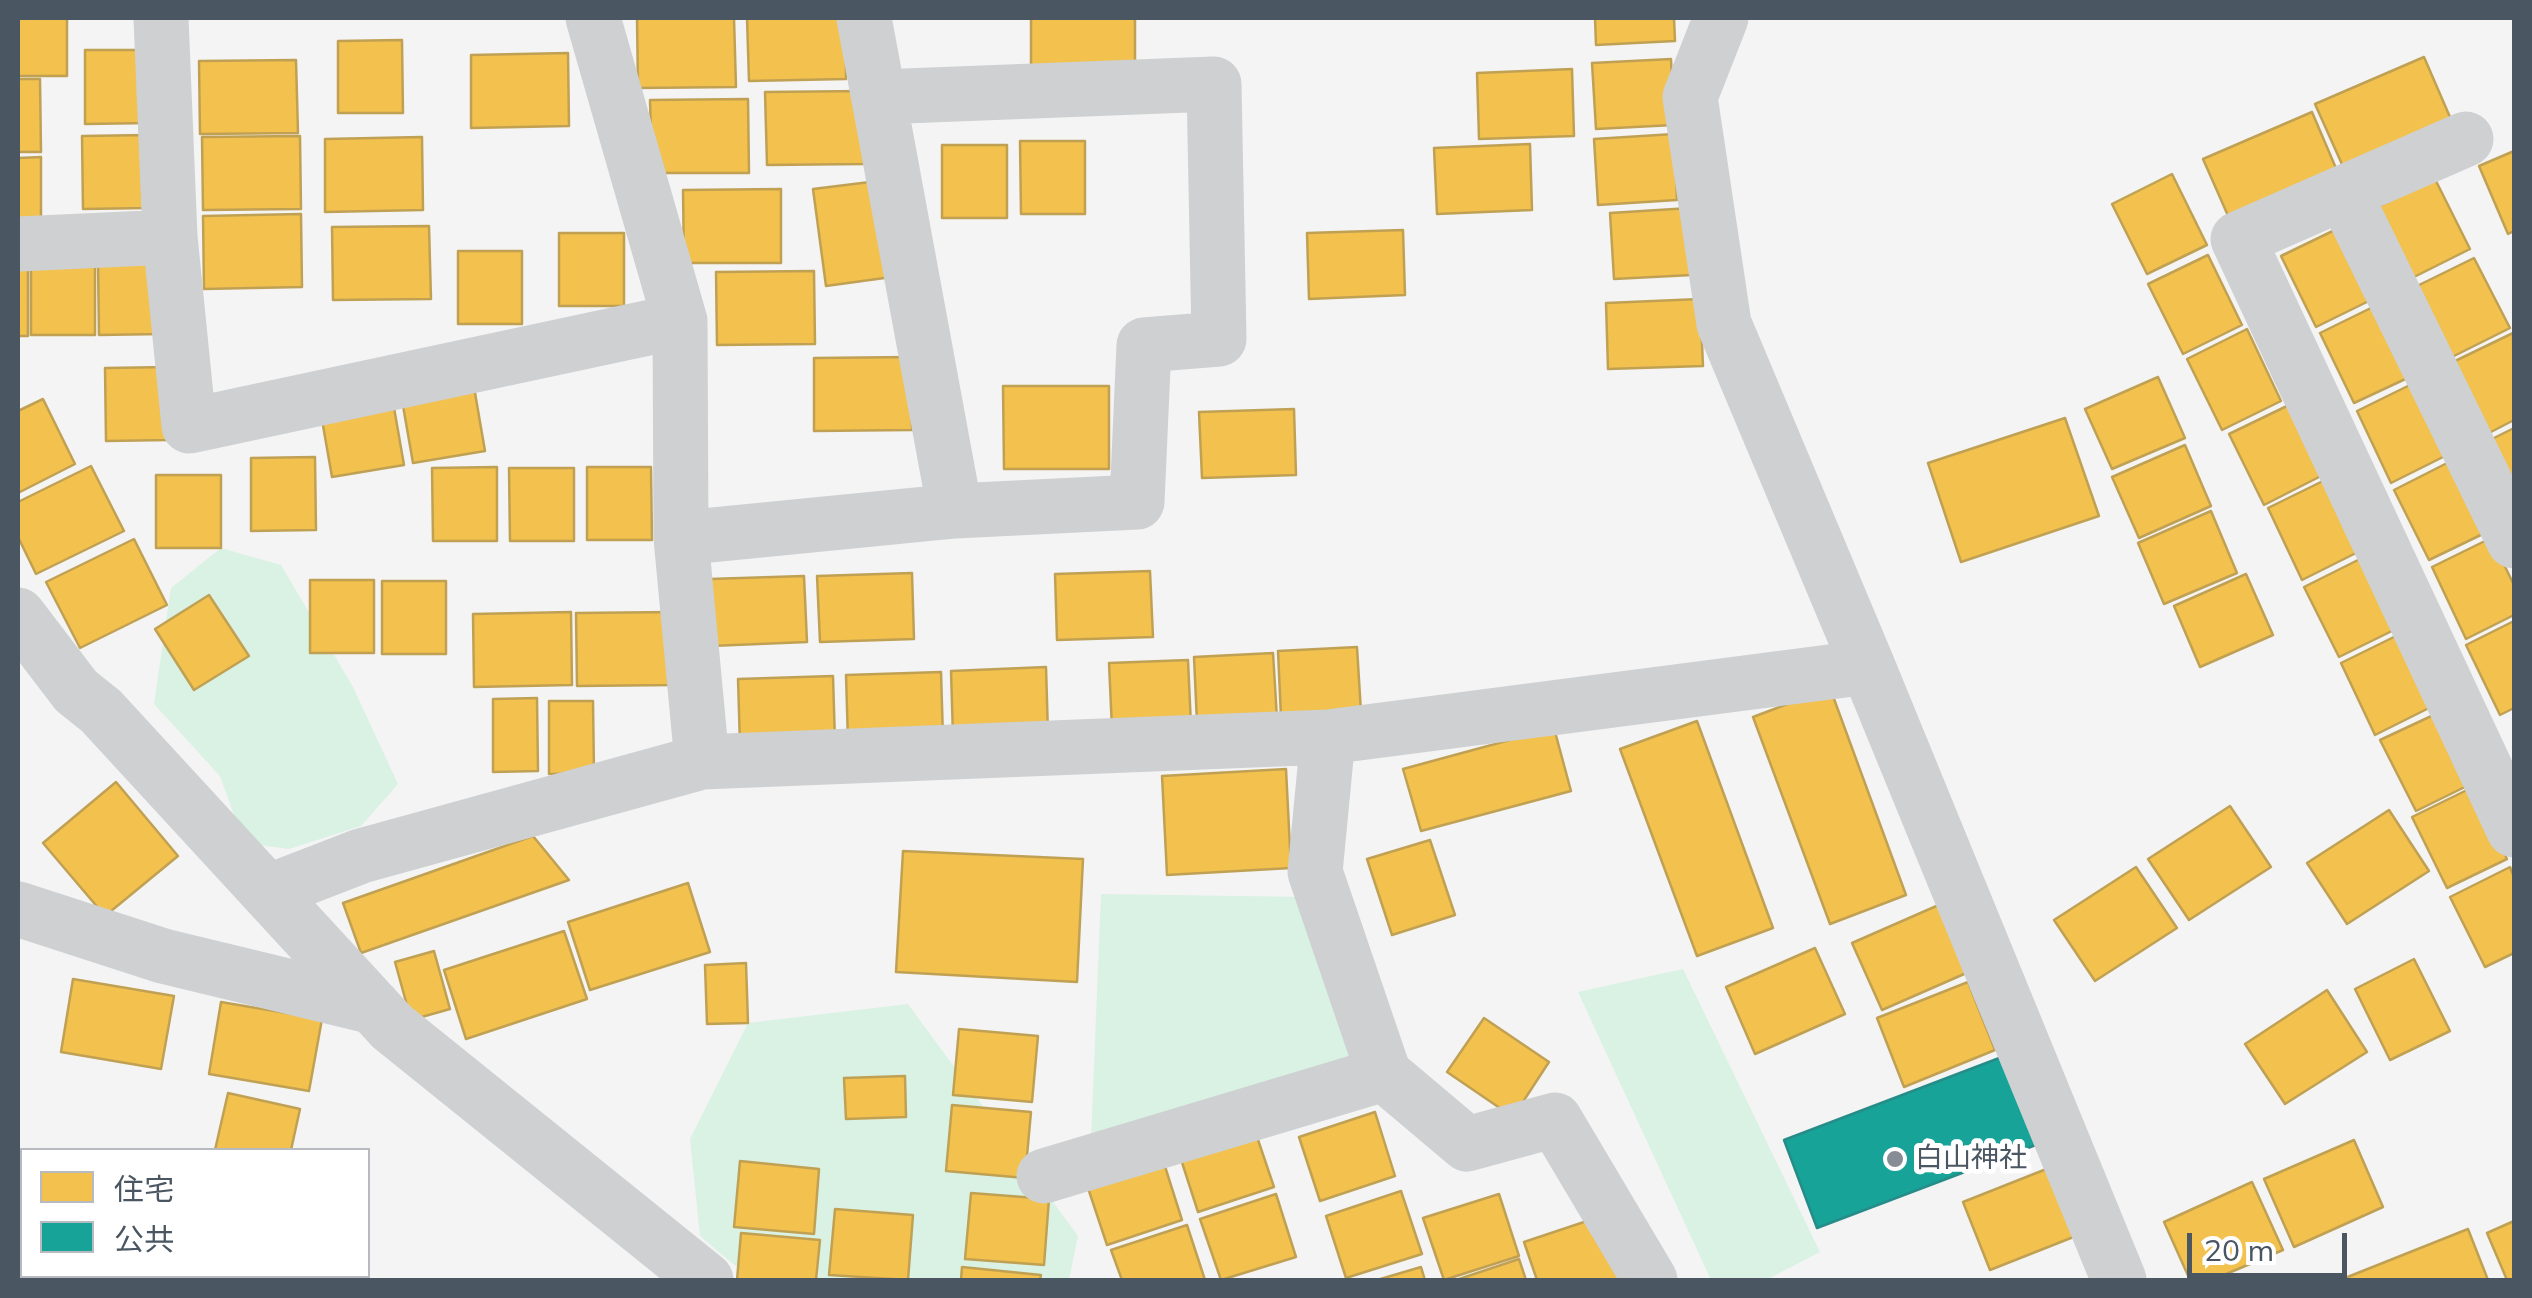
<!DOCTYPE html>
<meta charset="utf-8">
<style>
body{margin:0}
#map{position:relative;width:2532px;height:1298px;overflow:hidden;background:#f4f4f4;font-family:Mulish,"Noto Sans JP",sans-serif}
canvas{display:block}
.frame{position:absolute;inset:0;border:20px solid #4a5661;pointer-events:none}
.legend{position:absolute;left:20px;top:1148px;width:350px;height:130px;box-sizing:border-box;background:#fff;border:2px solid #b7bbc0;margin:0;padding:12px 18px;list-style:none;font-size:30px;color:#4a5661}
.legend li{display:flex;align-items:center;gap:20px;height:50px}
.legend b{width:50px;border:2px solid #b7bbc0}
.scale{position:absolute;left:2187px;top:1233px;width:160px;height:45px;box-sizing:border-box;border:5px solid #4a5661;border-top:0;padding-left:12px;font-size:30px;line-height:35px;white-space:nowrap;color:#4a5661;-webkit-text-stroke:8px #fff;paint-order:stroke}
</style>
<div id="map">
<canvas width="2532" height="1298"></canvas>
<div class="frame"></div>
<ul class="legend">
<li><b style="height:28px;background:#f2c14e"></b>住宅</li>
<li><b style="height:28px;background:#17a398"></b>公共</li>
</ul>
<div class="scale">20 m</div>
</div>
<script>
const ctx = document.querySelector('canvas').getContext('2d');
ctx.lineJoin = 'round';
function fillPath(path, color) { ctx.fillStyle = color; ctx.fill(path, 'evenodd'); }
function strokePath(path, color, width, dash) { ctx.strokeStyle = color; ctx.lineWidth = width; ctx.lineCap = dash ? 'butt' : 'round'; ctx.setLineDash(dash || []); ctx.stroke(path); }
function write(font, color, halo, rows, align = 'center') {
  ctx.font = font + ' Mulish,"Noto Sans JP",sans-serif'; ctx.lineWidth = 10; ctx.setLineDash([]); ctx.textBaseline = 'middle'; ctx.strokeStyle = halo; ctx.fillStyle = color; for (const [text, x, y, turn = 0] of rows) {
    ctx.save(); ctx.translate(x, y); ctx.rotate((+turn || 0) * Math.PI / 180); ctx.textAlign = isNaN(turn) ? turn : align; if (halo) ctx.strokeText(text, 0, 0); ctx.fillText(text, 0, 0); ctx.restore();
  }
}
fillPath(new Path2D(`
 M221,548L281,565L353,687L398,784L361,826L289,849L244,843L220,776L154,704L171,588Z
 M1101,894L1308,897L1359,1066L1091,1139Z
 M1683,969L1820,1252L1766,1280H1711L1578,992Z
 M908,1004L1078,1236L1069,1280H752L700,1236L690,1139L748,1023Z`), '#d9f2e3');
const homes = new Path2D(`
 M18,18H67V76H18Z
 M637,18H734L736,87L638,88Z
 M747,18H846V79L749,81Z
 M1031,18H1135V67H1031Z
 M1595,18H1674L1675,41L1596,45Z
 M402,40L403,113H338V41Z
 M85,50H150V123L85,124Z
 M568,53L569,126L471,128V55Z
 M2424,57L2453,124L2345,171L2315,104Z
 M1671,59L1674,125L1596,129L1592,63Z
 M296,60L298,133L200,134L199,61Z
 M1572,69L1574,136L1479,139L1477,73Z
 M18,79H40L41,152H18Z
 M863,91L864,164L767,165L765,92Z
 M748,99L749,173H652L650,100Z
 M2312,112L2341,180L2233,227L2203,159Z
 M1674,134L1677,200L1598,205L1594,139Z
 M147,135L148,208L83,209L82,136Z
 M300,136L301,209L203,210L202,137Z
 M422,137L423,210L325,212V139Z
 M1020,141H1085V214H1021Z
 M1530,144L1532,210L1437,214L1434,148Z
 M942,145H1007V218H942Z
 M2514,151V231L2508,234L2479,166Z
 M41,157V230L18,231V158Z
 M2172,174L2207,245L2147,274L2112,204Z
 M2435,179L2470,249L2410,279L2375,208Z
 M886,180L899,276L826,286L813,189Z
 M781,189V263H684L683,190Z
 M1690,208L1692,275L1614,279L1610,213Z
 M301,214L302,287L204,289L203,216Z
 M429,226L431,299L333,300L332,227Z
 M2341,227L2375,298L2316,327L2281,256Z
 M1403,230L1405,295L1309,299L1307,233Z
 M559,233H624V306H559Z
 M458,251H522V324H458Z
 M2208,255L2242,325L2183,354L2148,284Z
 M2474,258L2510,328L2450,358L2415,287Z
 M31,262H95V335H31Z
 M98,262H163V334L99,335Z
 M18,263H28V336H18Z
 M814,271L815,344L717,345L716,272Z
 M1700,299L1703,366L1608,369L1606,303Z
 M2379,304L2414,375L2354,403L2320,333Z
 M2247,329L2281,401L2222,430L2187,359Z
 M2513,333L2514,420L2489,433L2453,362Z
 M911,357L912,430L814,431V358Z
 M169,367L170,440L106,441L105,368Z
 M2158,377L2185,438L2112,469L2085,409Z
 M2416,382L2451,453L2391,483L2357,411Z
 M1003,386H1109V469H1004Z
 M474,387L485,451L413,463L402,400Z
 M43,399L75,464L18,493V411Z
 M393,402L404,465L332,477L321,414Z
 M2289,405L2323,475L2264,505L2229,434Z
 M1294,409L1296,475L1202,478L1199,412Z
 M2065,418L2099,516L1961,562L1928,463Z
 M2514,428V485L2492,439Z
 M2185,445L2211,506L2139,538L2112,477Z
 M315,457L316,530L251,531V458Z
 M2453,460L2489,531L2429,560L2394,490Z
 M91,466L124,531L36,574L18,537V502Z
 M497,467V541H433L432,468Z
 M587,467H651L652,540H587Z
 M509,468H574V541H510Z
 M156,475H221V548H156Z
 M2327,479L2362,550L2302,580L2268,508Z
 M2211,511L2237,573L2164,604L2138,543Z
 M2491,538L2514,585V615L2466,639L2432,567Z
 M134,539L167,605L80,648L46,582Z
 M2364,557L2398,628L2339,657L2304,587Z
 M1150,571L1153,637L1057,640L1055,574Z
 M912,573L914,639L820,642L817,576Z
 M2246,574L2273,635L2200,667L2174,606Z
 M804,576L807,642L711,646L709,579Z
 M310,580H374V653H310Z
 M382,581H446V654H382Z
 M209,595L249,656L194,690L155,629Z
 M571,612L572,685L474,687L473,614Z
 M674,612L675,685L577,686L576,613Z
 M2514,621V708L2500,715L2466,645Z
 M2400,634L2435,705L2375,735L2341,663Z
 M1357,647L1361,712L1281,717L1278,651Z
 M1273,653L1277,719L1197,723L1194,657Z
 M1188,660L1191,726L1112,729L1109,663Z
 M1046,667L1048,734L953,737L951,671Z
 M941,672L943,738L848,742L846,675Z
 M833,676L835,742L740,745L738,679Z
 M1830,688L1906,895L1830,924L1753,717Z
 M537,698L538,771L493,772V699Z
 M549,701H593L594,773L549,774Z
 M2440,712L2475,782L2416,811L2380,740Z
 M1697,721L1773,928L1697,956L1620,749Z
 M1554,728L1571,791L1421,831L1403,769Z
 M1286,769L1291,868L1167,875L1162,776Z
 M116,782L178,856L105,916L43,843Z
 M2471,788L2507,859L2447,888L2412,817Z
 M2230,806L2271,867L2189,920L2148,859Z
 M2389,810L2429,871L2347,924L2307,863Z
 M533,836L569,880L361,953L343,903Z
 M1430,840L1455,915L1392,935L1367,859Z
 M903,851L1083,859L1077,982L896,972Z
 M2136,867L2177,928L2095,981L2054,920Z
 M2510,867L2514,877V953L2485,967L2450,897Z
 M688,883L710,952L590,990L568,922Z
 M1941,904L1971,971L1882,1010L1852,943Z
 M564,931L587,999L466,1039L444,970Z
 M1815,948L1845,1014L1755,1054L1726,987Z
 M434,951L450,1009L411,1020L395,962Z
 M2414,959L2450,1031L2390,1060L2355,989Z
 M746,963L748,1023L707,1024L705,965Z
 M73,979L174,996L161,1069L61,1052Z
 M1968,982L1995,1050L1904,1087L1877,1018Z
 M2327,990L2367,1052L2285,1104L2245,1044Z
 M221,1002L322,1019L309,1091L209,1074Z
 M1484,1018L1549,1062L1513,1117L1447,1072Z
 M959,1029L1038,1036L1032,1102L953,1095Z
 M905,1076L906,1117L846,1119L844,1078Z
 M228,1093L300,1109L291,1150H215Z
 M952,1105L1031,1112L1025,1178L946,1171Z
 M1375,1112L1395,1176L1320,1201L1299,1137Z
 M1253,1125L1274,1187L1198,1212L1178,1150Z
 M2354,1140L2383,1207L2294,1247L2264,1179Z
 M1162,1157L1182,1220L1107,1245L1086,1182Z
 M740,1161L819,1169L814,1234L734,1227Z
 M2054,1166L2081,1234L1990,1270L1963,1202Z
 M2252,1182L2283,1250L2212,1280H2190L2164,1222Z
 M1401,1191L1422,1254L1346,1278L1326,1216Z
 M971,1193L1049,1199L1044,1265L965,1259Z
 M1276,1194L1296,1257L1221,1280L1200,1219Z
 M1499,1194L1519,1256L1444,1280L1423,1218Z
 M835,1209L913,1215L908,1280L829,1275Z
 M1599,1217L1619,1280H1537L1524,1242Z
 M2514,1221V1280H2507L2487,1233Z
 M1187,1225L1205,1280H1122L1111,1250Z
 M2468,1229L2488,1280H2340Z
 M741,1233L820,1240L816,1280H737Z
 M1519,1259L1526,1280H1456Z
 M962,1267L1041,1275L1040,1280H961Z
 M1421,1267L1425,1280H1377Z
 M82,1276H186L185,1280H107Z
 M210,1276H314V1280H210Z`);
fillPath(homes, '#f2c14e');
strokePath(homes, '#c0a154', 2.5);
const public = new Path2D(`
 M2015,1052L2049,1140L1817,1228L1784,1140Z`);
fillPath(public, '#17a398');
strokePath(public, '#268c88', 2.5);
strokePath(new Path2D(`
 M161,18L170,237L189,426L680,321
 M593,18L680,321L681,538L702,762
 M864,18L955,511
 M1721,18L1690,97L1724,324L1868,667L2119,1280
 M2466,139L2238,239L2514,830
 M2344,193L2514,541
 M18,244L170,237
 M681,538L955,511L1137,502L1144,345L1219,339L1214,84L879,97
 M18,615L76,691L101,711L392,1027L706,1280
 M1328,737L1315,872L1384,1074
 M268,892L361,856L702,762L1328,737L1868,667
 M18,909L163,956L374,1007
 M1044,1176L1384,1074L1467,1144L1555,1120L1650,1280
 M53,1276L56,1280`), '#ced0d2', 55);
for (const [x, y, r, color] of [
 [1895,1159,10,"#868d94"]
]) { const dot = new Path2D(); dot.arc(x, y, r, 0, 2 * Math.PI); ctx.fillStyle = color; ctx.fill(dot); strokePath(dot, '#fff', 4); }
write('28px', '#4a5661', '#fff', [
 ["白山神社",1915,1159]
], 'left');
</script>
